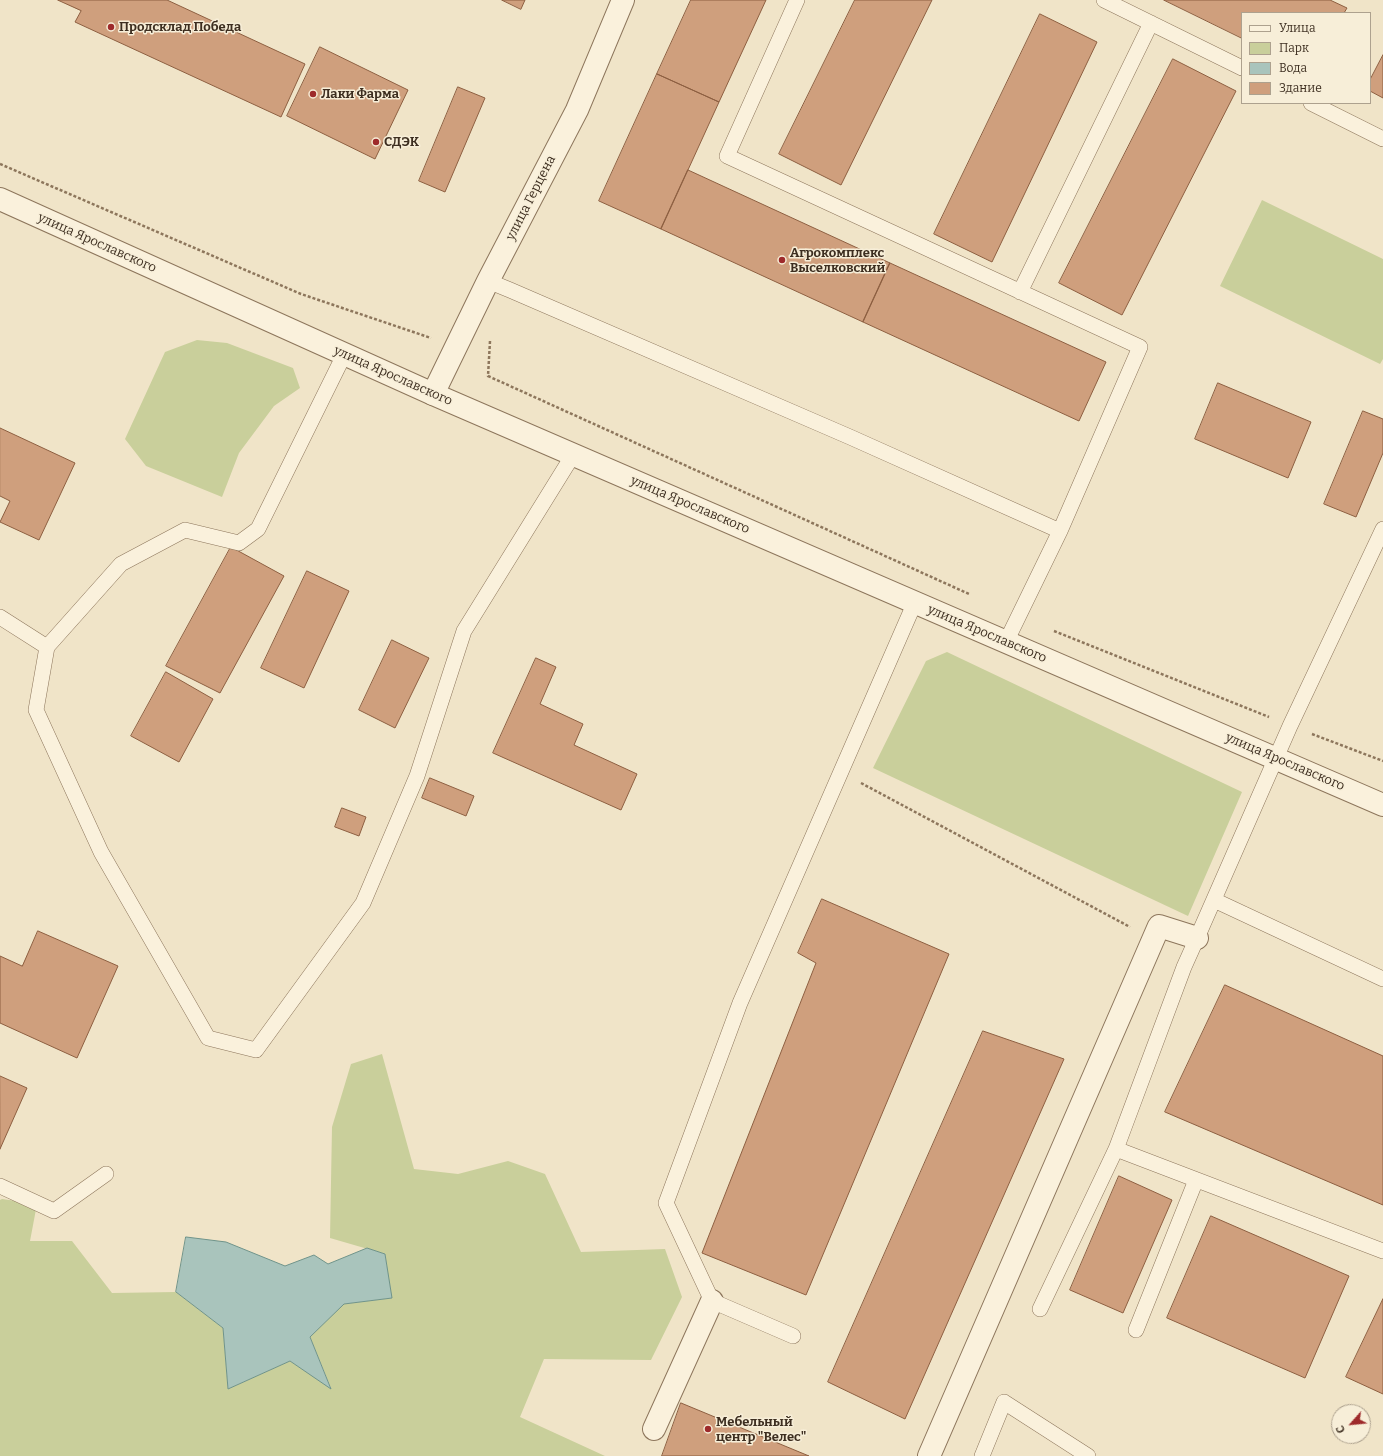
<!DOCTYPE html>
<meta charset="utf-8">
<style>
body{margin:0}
#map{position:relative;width:1383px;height:1456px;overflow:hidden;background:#f0e4c8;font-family:Bitter,serif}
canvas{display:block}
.legend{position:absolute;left:1241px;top:12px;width:130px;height:92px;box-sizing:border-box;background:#f7eed8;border:1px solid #ada18e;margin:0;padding:5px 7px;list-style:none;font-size:12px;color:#3d2e20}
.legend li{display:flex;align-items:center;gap:8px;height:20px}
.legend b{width:20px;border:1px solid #ada18e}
.north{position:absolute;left:1331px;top:1404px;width:40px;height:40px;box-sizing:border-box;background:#f7eed8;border:1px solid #ada18e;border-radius:50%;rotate:243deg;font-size:11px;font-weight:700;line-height:16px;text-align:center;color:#3d2e20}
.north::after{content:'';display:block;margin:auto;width:14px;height:18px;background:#9e2a2b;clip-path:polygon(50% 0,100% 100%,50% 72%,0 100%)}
</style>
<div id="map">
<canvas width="1383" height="1456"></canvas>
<ul class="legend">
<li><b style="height:5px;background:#faf1dc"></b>Улица</li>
<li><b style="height:11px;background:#c9cf9b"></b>Парк</li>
<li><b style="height:11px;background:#a9c4bc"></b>Вода</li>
<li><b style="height:11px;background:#cf9f7d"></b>Здание</li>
</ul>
<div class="north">С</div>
</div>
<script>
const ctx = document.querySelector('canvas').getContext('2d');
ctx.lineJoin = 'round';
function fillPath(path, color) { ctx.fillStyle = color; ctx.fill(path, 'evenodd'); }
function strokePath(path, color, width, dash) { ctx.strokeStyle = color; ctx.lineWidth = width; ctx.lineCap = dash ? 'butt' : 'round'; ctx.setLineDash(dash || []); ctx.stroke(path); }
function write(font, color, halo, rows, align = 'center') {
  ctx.font = font + ' Bitter,serif'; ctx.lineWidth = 3; ctx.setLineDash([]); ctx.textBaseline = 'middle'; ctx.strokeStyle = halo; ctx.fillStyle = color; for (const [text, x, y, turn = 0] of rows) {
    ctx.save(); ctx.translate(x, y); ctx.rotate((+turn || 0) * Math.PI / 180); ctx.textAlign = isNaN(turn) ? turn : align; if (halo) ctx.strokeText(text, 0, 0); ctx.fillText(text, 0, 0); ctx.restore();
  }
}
fillPath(new Path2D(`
 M1262,200L1383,259V359L1380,364L1220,286Z
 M197,340L227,343L293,368L300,388L274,406L239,453L222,497L146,466L125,439L165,352Z
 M947,652L1242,792L1188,916L873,768L926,661Z
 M382,1054L414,1169L458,1174L508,1161L545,1174L581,1252L665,1249L682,1297L651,1360L544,1359L520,1417L605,1456H0V1200L2,1199L37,1204L30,1241H72L112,1293L176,1292L223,1328L228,1389L290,1361L331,1388L310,1337L343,1304L391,1298L385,1254L330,1238L332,1127L351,1064Z`), '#c9cf9b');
const water = new Path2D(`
 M186,1237L226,1242L285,1266L314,1255L328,1264L367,1248L385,1254L392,1298L344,1304L310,1337L331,1389L290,1361L228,1389L223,1328L176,1292Z`);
fillPath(water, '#a9c4bc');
strokePath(water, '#6f938a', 1);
const building = new Path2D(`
 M58,0H167L305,64L281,117L75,22L81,11Z
 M502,0H525L521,9Z
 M691,0H766L719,102L657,74Z
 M855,0H932L841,185L779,154Z
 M1164,0H1330L1347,8L1344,13H1242V38Z
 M1040,14L1097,42L992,262L934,234Z
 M320,47L408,90L375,159L287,116Z
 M1383,55V98L1370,91V80Z
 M1173,59L1236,91L1122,315L1059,283Z
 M657,74L719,102L661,229L599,201Z
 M458,87L485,98L445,192L419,181Z
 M688,170L890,263L863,322L661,229Z
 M890,263L1106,362L1079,421L863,322Z
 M1218,383L1311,422L1288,478L1195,439Z
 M1363,411L1383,419V453L1356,517L1324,504Z
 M0,428L75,463L39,540L0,522L10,501L0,496Z
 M231,547L284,576L220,693L166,666Z
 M307,571L349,591L304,688L261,668Z
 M392,640L429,658L395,728L359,710Z
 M536,658L556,667L540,704L583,724L574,745L637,774L621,810L493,753Z
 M166,672L213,699L179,762L131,736Z
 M430,778L474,796L466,816L422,798Z
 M342,808L366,817L359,836L335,827Z
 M822,899L949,954L806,1295L702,1253L816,963L798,953Z
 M38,931L118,966L77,1058L0,1023V956L22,966Z
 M1225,985L1383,1056V1205L1165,1112Z
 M983,1031L1064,1059L905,1419L828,1382Z
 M0,1076L27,1088L0,1149Z
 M1119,1176L1172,1200L1123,1313L1070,1290Z
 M1211,1216L1349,1276L1305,1378L1167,1318Z
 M1383,1299V1394L1346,1377Z
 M681,1403L809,1456H662Z`);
fillPath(building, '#cf9f7d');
strokePath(building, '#8d5f41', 1);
const service = new Path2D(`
 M797,0L727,156L1140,347L1060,531
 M1104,0L1242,68
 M1311,103L1383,139
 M488,281L510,290L850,437L1060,531L1006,642
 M1020,292L1151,23
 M0,617L47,647L36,710L101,852L208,1038L256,1050L363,903L417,776L464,631L573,455
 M47,647L121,564L185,530L239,543L258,529L344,355
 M1214,900L1383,979
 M1116,1149L1383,1251
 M0,1186L54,1211L106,1174
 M1040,1309L1116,1149L1184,967L1197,938L1290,726L1383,529
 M1136,1330L1196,1180
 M793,1336L712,1301L666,1203L740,1003L915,602
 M982,1456L1004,1402L1088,1456`);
const minor = new Path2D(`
 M433,394L488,281L577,110L623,0
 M654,1429L712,1301
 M929,1456L1159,926L1197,938`);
const tertiary = new Path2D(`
 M0,199L433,394L1383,805`);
strokePath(service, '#8d765c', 16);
strokePath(minor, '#8d765c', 24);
strokePath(tertiary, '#8d765c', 24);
strokePath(new Path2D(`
 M0,164L301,294L431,338
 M490,341L488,376L969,594
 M1054,631L1269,717
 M1312,734L1383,761
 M861,783L1130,927`), '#8d765c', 2.5, [3, 2]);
strokePath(service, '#faf1dc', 15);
strokePath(minor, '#faf1dc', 22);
strokePath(tertiary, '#faf1dc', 22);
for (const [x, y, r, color] of [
 [111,27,4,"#9e2a2b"],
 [313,94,4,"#9e2a2b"],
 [376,142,4,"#9e2a2b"],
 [782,260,4,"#9e2a2b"],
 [708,1429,4,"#9e2a2b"]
]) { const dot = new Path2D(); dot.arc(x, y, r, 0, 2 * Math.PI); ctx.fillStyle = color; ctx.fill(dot); strokePath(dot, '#f7eed8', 1.5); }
write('bold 13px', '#3d2e20', '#f7eed8', [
 ["Продсклад Победа",119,27],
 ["Лаки Фарма",321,94],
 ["СДЭК",384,142],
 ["Агрокомплекс",790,253],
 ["Выселковский",790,268],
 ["Мебельный",716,1422],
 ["центр \"Велес\"",716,1437]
], 'left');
write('13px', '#3d2e20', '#f7eed8', [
 ["улица Герцена",531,198,-63],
 ["улица Ярославского",97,243,24],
 ["улица Ярославского",393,376,24],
 ["улица Ярославского",690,505,23],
 ["улица Ярославского",987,634,23],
 ["улица Ярославского",1285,762,23]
]);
</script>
